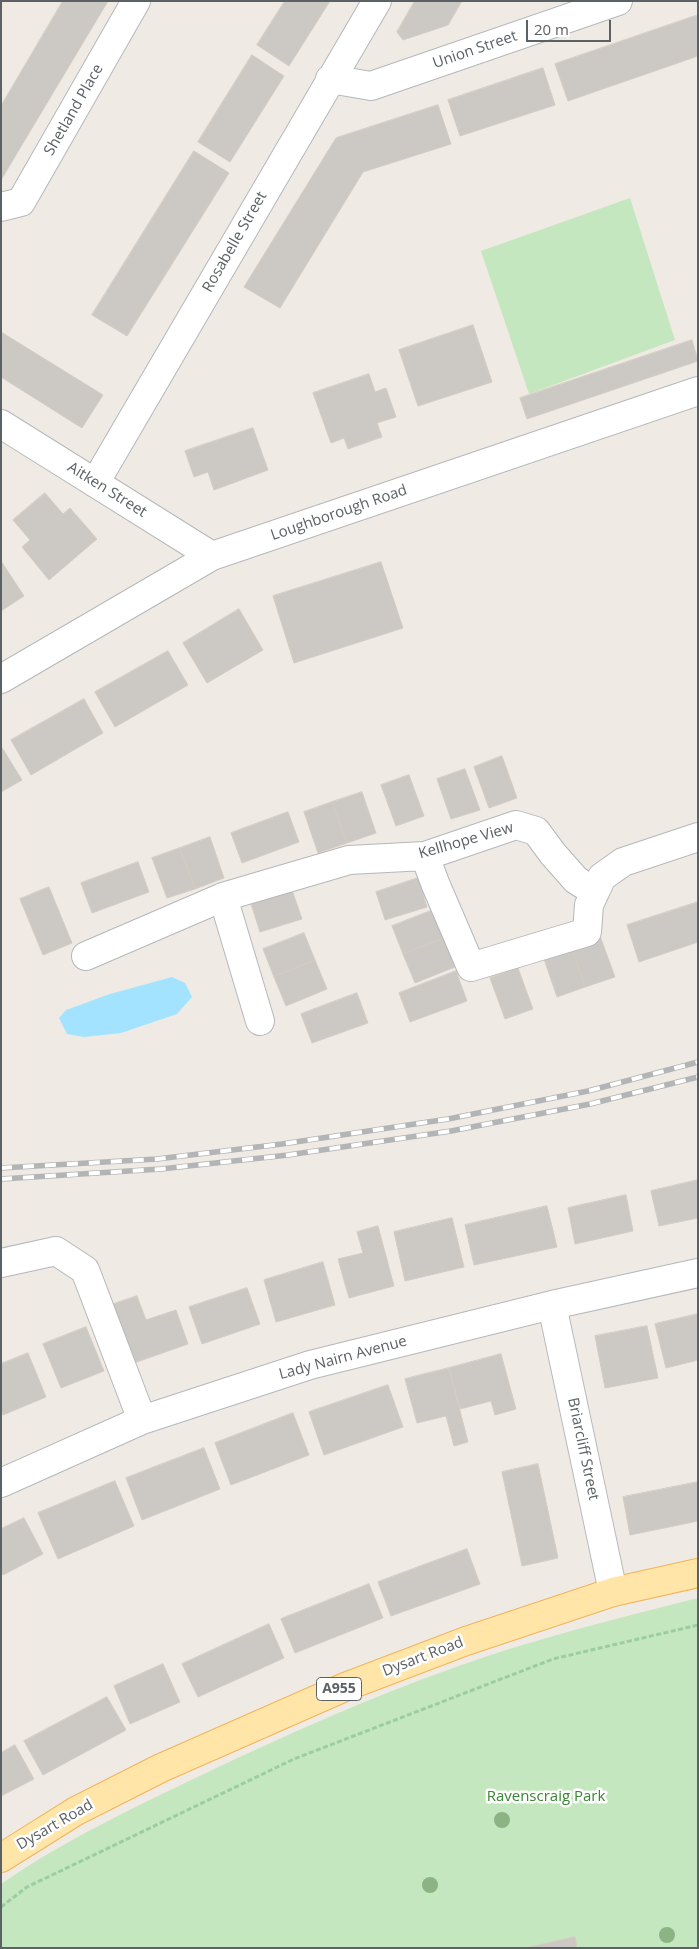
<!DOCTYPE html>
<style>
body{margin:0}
#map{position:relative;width:699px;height:1949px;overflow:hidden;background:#efebe4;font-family:"Open Sans",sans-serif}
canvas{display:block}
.frame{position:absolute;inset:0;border:2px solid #5c6165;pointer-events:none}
.scale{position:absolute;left:526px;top:20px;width:85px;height:22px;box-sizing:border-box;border:2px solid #5c6165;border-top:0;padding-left:6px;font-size:15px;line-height:18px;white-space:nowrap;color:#5c6165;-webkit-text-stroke:4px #fff;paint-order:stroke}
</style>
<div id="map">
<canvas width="699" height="1949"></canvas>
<div class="frame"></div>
<div class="scale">20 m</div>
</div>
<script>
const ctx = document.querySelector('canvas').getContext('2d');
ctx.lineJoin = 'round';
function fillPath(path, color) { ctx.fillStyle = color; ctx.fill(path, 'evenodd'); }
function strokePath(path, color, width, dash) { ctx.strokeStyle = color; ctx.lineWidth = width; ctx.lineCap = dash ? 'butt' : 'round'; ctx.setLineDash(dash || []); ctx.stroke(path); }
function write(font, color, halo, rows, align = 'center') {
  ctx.font = font + ' "Open Sans",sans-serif'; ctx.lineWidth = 5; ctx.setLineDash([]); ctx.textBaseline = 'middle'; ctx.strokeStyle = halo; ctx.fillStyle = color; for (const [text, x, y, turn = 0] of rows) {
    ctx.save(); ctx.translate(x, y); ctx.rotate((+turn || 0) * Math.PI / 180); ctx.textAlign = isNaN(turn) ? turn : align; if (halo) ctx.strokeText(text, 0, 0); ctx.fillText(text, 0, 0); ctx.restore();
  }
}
fillPath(new Path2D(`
 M630,198L675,340L529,394L481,251Z
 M698,1598V1948H1V1884C66,1839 137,1806 208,1772C288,1734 369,1698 453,1668C533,1639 615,1619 698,1598Z`), '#c5e7bf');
fillPath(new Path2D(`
 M172,977L185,983L192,997L177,1014L121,1033L84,1037L67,1034L59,1018L66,1010L110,994Z`), '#a3e3ff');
const building = new Path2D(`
 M63,1H108L1,180V106Z
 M285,1H330L289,66L257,45Z
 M415,1H462L448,25L403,40L397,32Z
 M698,15V56L568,101L555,64Z
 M252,55L284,76L230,162L198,142Z
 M543,68L555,105L460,136L448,100Z
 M438,105L451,144L363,172L280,308L244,287L336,138Z
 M194,151L229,173L127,336L92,315Z
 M473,325L492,382L418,406L399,350Z
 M1,332L103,395L82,428L1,377Z
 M692,340L698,361L527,419L520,398Z
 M369,374L375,392L386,388L396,417L377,423L382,437L348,449L344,438L331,443L313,393Z
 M253,428L268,470L214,490L208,472L194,477L185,451Z
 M45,493L63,514L70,508L97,539L49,580L22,547L30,540L13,520Z
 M1,561L24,596L1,611Z
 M381,562L403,628L294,663L273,596Z
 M239,609L263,650L207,683L183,643Z
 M168,651L188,685L115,727L95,692Z
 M84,699L103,733L31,775L11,740Z
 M1,746L22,780L1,792Z
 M502,756L517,798L489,808L474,767Z
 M465,769L480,810L451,819L437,779Z
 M409,775L424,816L396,826L381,785Z
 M362,792L376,833L347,843L332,802Z
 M332,802L347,843L318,853L304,812Z
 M288,812L299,842L242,863L231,833Z
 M210,837L224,878L195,889L180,848Z
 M180,848L195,889L167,898L152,858Z
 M138,862L149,892L92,913L81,883Z
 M418,878L427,907L385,920L376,892Z
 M49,887L72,943L43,955L20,899Z
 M292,890L302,919L260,932L251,904Z
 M698,902V942L639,962L627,925Z
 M433,910L444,938L403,954L392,926Z
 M304,933L315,960L274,977L263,949Z
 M600,936L615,977L585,987L571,946Z
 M444,938L455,967L415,983L403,954Z
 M571,946L585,987L557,997L543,956Z
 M315,960L327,989L286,1006L274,977Z
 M518,968L533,1009L505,1019L490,978Z
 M456,971L467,1001L410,1022L399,993Z
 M357,993L368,1023L312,1043L301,1014Z
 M698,1180V1218L659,1226L651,1191Z
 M626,1195L633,1231L575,1244L568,1208Z
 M547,1206L557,1247L474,1265L465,1225Z
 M452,1218L464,1267L405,1281L394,1232Z
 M378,1226L394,1286L349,1298L338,1259L363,1253L357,1232Z
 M323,1262L335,1305L276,1322L264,1280Z
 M247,1288L260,1324L202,1344L189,1307Z
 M137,1296L146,1320L176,1310L188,1344L131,1364L111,1305Z
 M698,1314V1360L666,1368L655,1324Z
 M647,1326L658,1378L605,1388L595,1336Z
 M86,1327L104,1371L61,1388L43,1344Z
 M28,1353L46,1397L3,1415L1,1409V1364Z
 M501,1354L516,1409L495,1415L491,1401L460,1409L449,1368Z
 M449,1368L468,1442L454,1446L446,1416L417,1423L405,1379Z
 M388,1385L403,1427L324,1455L309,1412Z
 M293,1413L309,1455L231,1485L215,1443Z
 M204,1448L220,1489L142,1520L126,1478Z
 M538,1464L558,1558L522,1566L502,1472Z
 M115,1481L134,1526L58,1559L38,1513Z
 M698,1482V1521L630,1535L623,1497Z
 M24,1518L43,1554L3,1575L1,1570V1529Z
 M467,1549L480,1584L391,1616L378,1582Z
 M369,1584L383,1618L295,1653L281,1619Z
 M269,1624L284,1658L198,1697L182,1664Z
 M163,1664L180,1702L130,1724L114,1686Z
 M107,1697L126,1730L43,1775L24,1741Z
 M15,1745L34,1779L1,1796V1753Z
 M575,1937L577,1948H526Z`);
fillPath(building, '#ccc8c3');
strokePath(building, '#d4ccc2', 1);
const minor = new Path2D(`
 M330,79L371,86L618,1
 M1,207L21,202L136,1
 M1,424L212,556
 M95,483L377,1
 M1,679L212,556L698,391
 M425,856L435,883L471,967L587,932L589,905L595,892
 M223,897L260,1021
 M86,956L223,897L349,860L425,856L516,825L536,831L553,854L576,880L595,892L602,877L623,862L698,837
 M1,1263L56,1251L85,1270L142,1420
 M552,1305L613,1592
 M1,1483L142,1420L310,1365L552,1305L698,1273`);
const major = new Path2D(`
 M1,1858L76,1811L161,1768L345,1687L466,1641L613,1592L698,1573`);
strokePath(minor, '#b4b7bb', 30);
strokePath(major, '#f4b357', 30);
strokePath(new Path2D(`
 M1,1907L27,1887L294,1759L553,1659L698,1625`), '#9bcda2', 3, [5, 2.5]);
strokePath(minor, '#fff', 28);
strokePath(major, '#ffe5a8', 28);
const rail = new Path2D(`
 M1,1168L157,1159L282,1144L448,1119L588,1091L698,1062
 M1,1179L161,1169L288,1155L451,1131L590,1104L698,1077`);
strokePath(rail, '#b3b4b5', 5.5);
strokePath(rail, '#fff', 4, [11]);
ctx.fillStyle = '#8bb383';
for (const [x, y] of [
 [502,1820],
 [430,1885],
 [667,1935]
]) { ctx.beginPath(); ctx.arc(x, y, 8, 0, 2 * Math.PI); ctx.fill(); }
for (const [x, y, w] of [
 [339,1689,45]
]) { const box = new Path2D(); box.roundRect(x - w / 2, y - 11.5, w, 23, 4); ctx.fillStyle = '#fff'; ctx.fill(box); strokePath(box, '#5c6165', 1); }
write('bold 14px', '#5c6165', null, [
 ["A955",339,1689]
]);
write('15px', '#5c6165', '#fff', [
 ["Union Street",475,50,-19],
 ["Shetland Place",74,110,-60],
 ["Rosabelle Street",235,242,-60],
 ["Aitken Street",107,490,32],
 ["Loughborough Road",339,513,-19],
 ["Kellhope View",466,841,-16],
 ["Lady Nairn Avenue",343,1358,-15],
 ["Briarcliff Street",583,1449,78],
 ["Dysart Road",423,1657,-21],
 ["Dysart Road",55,1825,-30]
]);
write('15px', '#3a8533', '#fff', [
 ["Ravenscraig Park",546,1797]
]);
</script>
